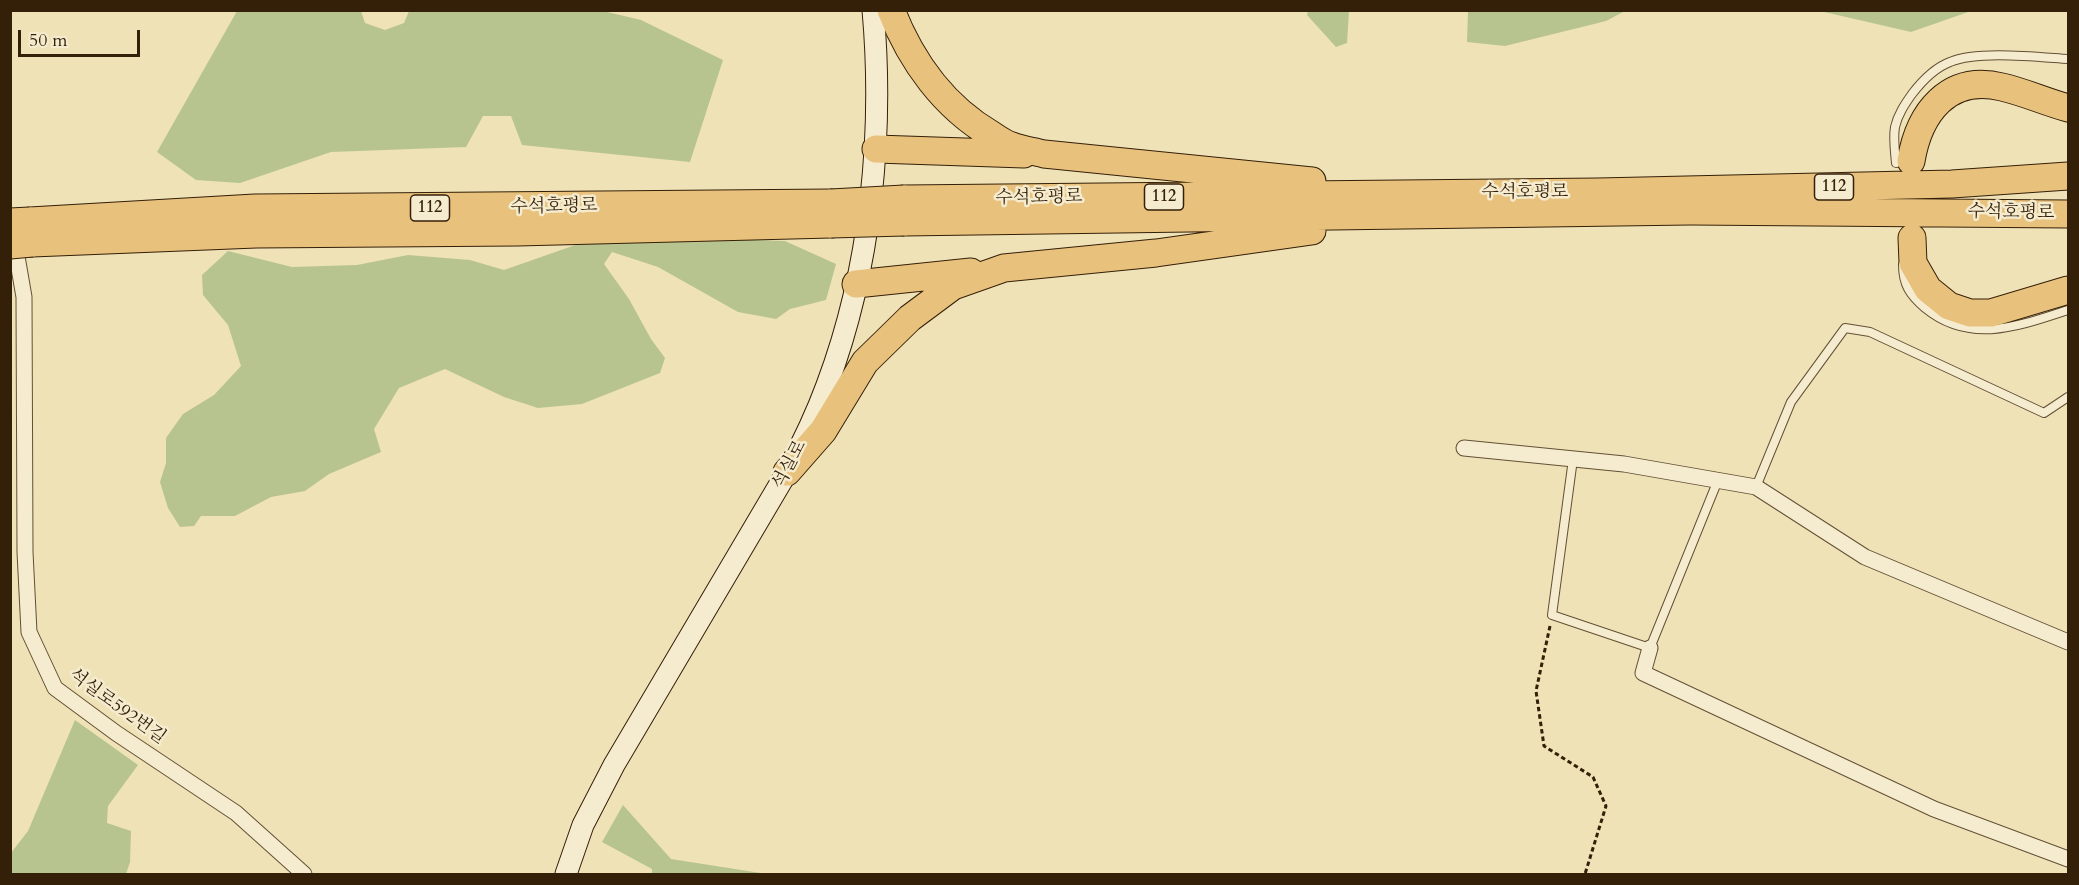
<!DOCTYPE html>
<meta charset="utf-8">
<style>
body{margin:0}
#map{position:relative;width:2079px;height:885px;overflow:hidden;background:#efe2b7;font-family:Cardo,serif}
canvas{display:block}
.frame{position:absolute;inset:0;border:12px solid #341f08;pointer-events:none}
.scale{position:absolute;left:18px;top:30px;width:122px;height:27px;box-sizing:border-box;border:3px solid #341f08;border-top:0;padding-left:8px;font-size:18px;line-height:21px;white-space:nowrap;color:#341f08;-webkit-text-stroke:4px #f5ecd0;paint-order:stroke}
</style>
<div id="map">
<canvas width="2079" height="885"></canvas>
<div class="frame"></div>
<div class="scale">50 m</div>
</div>
<script>
const ctx = document.querySelector('canvas').getContext('2d');
ctx.lineJoin = 'round';
function fillPath(path, color) { ctx.fillStyle = color; ctx.fill(path, 'evenodd'); }
function strokePath(path, color, width, dash) { ctx.strokeStyle = color; ctx.lineWidth = width; ctx.lineCap = dash ? 'butt' : 'round'; ctx.setLineDash(dash || []); ctx.stroke(path); }
function write(font, color, halo, rows, align = 'center') {
  ctx.font = font + ' Cardo,"Noto Serif KR",serif'; ctx.lineWidth = 5; ctx.setLineDash([]); ctx.textBaseline = 'middle'; ctx.strokeStyle = halo; ctx.fillStyle = color; for (const [text, x, y, turn = 0] of rows) {
    ctx.save(); ctx.translate(x, y); ctx.rotate((+turn || 0) * Math.PI / 180); ctx.textAlign = isNaN(turn) ? turn : align; if (halo) ctx.strokeText(text, 0, 0); ctx.fillText(text, 0, 0); ctx.restore();
  }
}
fillPath(new Path2D(`
 M237,11H361L365,23L385,30L404,23L409,11H603L641,20L723,60L690,162L522,145L511,116H483L466,147L331,152L240,183L196,180L157,152Z
 M1308,11H1349L1347,43L1336,47L1307,15Z
 M1468,11V10L1625,11L1606,21L1505,46L1467,42Z
 M1820,11L1971,10V11L1911,32Z
 M730,239L785,241L836,264L826,300L790,309L776,319L738,312L658,267L612,252L604,264L629,299L651,339L665,358L660,373L582,404L538,408L504,397L445,369L399,388L374,429L381,452L329,474L305,491L271,497L235,516H201L194,526L180,527L168,508L160,482L166,463V438L183,414L214,395L241,366L228,325L203,295L202,275L228,251L292,267L357,265L408,255L470,260L504,270L581,243Z
 M75,720L138,765L108,806L107,823L131,831L130,862L126,874H11V853L28,831Z
 M623,805L671,859L767,874H652V869L602,842Z`), '#b7c490');
const lane = new Path2D(`
 M1896,163C1895,152 1893,138 1895,127C1898,114 1905,104 1912,94C1922,81 1934,68 1950,62C1977,50 2038,57 2068,59
 M1903,265C1903,285 1910,295 1925,308C1970,345 2019,326 2068,310
 M1573,459L1552,615L1650,648L1718,480
 M1756,487L1791,402L1845,328L1870,332L2044,413L2068,397`);
const street = new Path2D(`
 M14,239L24,297L25,552L29,632L55,688L116,733L236,813L304,874
 M1464,448L1624,464L1756,487L1865,557L2068,642
 M1650,648L1643,673L1934,809L2068,859`);
const secondary = new Path2D(`
 M566,874L583,825L614,765L787,472C802,444 816,415 827,385C871,268 884,134 873,10`);
const highway = new Path2D(`
 M891,10C911,61 944,107 992,135C998,139 1005,144 1012,146C1022,150 1033,151 1044,154L1312,181
 M876,149L1024,154
 M1911,161C1919,113 1948,74 2002,87C2024,92 2046,102 2068,108
 M904,199L1598,192L1952,184L2068,176
 M30,221L255,208L831,203
 M904,222L1690,211L2068,214
 M1912,238L1913,263L1928,289L1949,306L1970,313H1991L2068,290
 M32,243L256,234L518,232L831,224
 M856,284L971,272
 M787,472L823,431L865,362L910,318L953,286L1004,268L1156,253L1312,231`);
strokePath(lane, '#635034', 10);
strokePath(street, '#635034', 17);
strokePath(secondary, '#341f08', 23);
strokePath(highway, '#341f08', 29);
strokePath(new Path2D(`
 M1550,626L1536,691L1544,746L1593,777L1606,806L1585,874`), '#341f08', 3, [4.5, 3]);
strokePath(lane, '#f5ecd0', 8);
strokePath(street, '#f5ecd0', 15);
strokePath(secondary, '#f5ecd0', 21);
strokePath(highway, '#e8c17c', 27);
const highwayBridge = new Path2D(`
 M831,203L904,199
 M10,222L30,221
 M831,224L904,222
 M10,245L32,243`);
strokePath(highwayBridge, '#341f08', 29, []);
strokePath(highwayBridge, '#e8c17c', 27);
for (const [x, y, w] of [
 [1834,187,39],
 [1164,197,39],
 [430,208,39]
]) { const box = new Path2D(); box.roundRect(x - w / 2, y - 13, w, 26, 4.5); ctx.fillStyle = '#f5ecd0'; ctx.fill(box); strokePath(box, '#341f08', 1.5); }
write('bold 16px', '#341f08', null, [
 ["112",1834,187],
 ["112",1164,197],
 ["112",430,208]
]);
write('18px', '#341f08', '#f5ecd0', [
 ["수석호평로",1525,193],
 ["수석호평로",1039,198,-1],
 ["수석호평로",554,207,-1],
 ["수석호평로",2011,213,1],
 ["석실로",790,465,-62],
 ["석실로592번길",117,707,36]
]);
</script>
